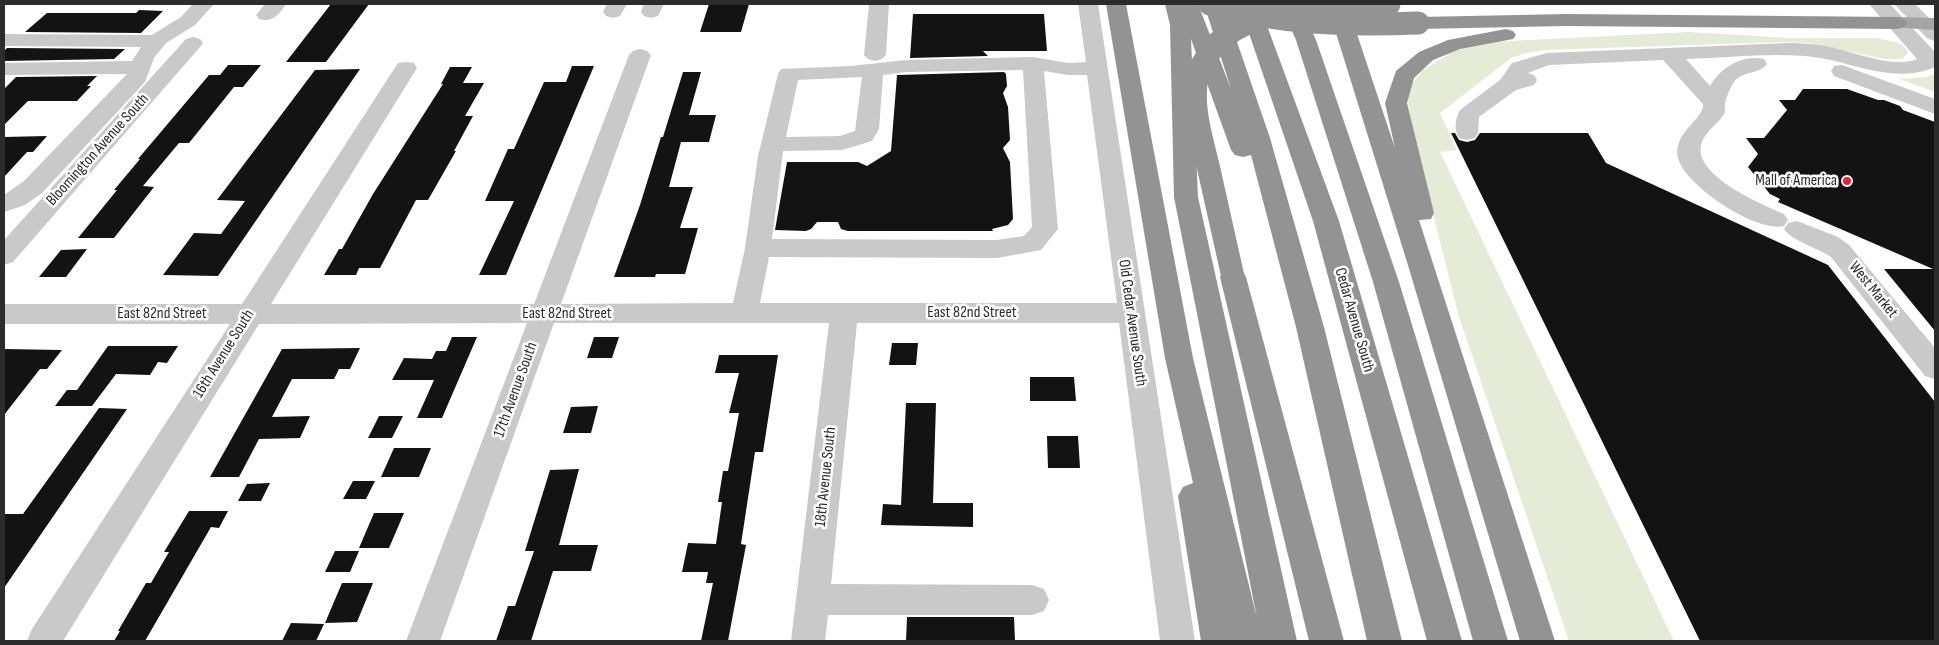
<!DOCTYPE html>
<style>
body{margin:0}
#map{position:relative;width:1939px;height:645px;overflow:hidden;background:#fff;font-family:"Sofia Sans Condensed",sans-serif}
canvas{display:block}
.frame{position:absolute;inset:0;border:5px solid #2c2c2c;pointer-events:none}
</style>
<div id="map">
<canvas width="1939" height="645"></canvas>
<div class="frame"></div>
</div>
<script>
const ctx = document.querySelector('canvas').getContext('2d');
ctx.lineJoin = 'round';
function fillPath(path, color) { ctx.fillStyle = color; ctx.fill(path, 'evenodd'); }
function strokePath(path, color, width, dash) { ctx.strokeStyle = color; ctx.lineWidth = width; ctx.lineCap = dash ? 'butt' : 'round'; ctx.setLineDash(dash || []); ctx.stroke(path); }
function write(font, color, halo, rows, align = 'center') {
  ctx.font = font + ' "Sofia Sans Condensed",sans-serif'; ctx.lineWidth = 5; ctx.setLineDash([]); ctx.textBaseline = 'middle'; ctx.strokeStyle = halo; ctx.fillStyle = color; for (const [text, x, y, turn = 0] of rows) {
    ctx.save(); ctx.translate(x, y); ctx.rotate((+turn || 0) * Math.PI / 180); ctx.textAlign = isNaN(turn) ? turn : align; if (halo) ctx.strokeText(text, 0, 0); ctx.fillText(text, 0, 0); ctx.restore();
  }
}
fillPath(new Path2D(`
 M1689,32L1790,38H1877L1899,43L1906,48L1908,53L1902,59H1884L1809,43L1782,42L1544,50L1526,53L1511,58L1440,113L1457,150L1440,152L1674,641H1569L1459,317L1411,126L1408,101L1410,87L1422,71L1454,51L1488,42Z
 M1935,74V92L1900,79L1926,77Z`), '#e4ebd7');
fillPath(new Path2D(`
 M331,4H369L326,62H286Z
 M709,4H749L741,32H700Z
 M139,10L163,11L141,33L25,32L47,13H136Z
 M913,14H1044L1047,51H983L988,56L910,58Z
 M7,48L125,49L114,59L4,61V51Z
 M228,65H261L243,87H234L189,143H179L143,186L154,187L114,238H78L117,190H114L140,159H138L209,75H220Z
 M572,66H594L506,275H479L514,201H485L508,149H514L544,82H566Z
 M450,67H472L463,83H484L465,116H473L454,151H456L428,200H416L380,268H359L356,275H324L339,249H342L373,194L443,84H441Z
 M360,69L218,276L163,275L194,233L221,234L245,201L217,200L315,70Z
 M683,72H701L689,115H716L709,142H681L669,187H693L680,228H698L685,274H656L655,277H614L640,205L661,137H663Z
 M1004,72L1006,74L1007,86L1003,93L1008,107L1010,140L1003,148L1010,162L1013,219L1008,225L992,229L993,231H848L841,229L838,222H817L811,229L806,231L775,230L787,162H858L867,166L891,151L897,75Z
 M97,76L87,86H91L77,101H28L4,125V89L16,77Z
 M1803,89H1847L1878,100H1884L1900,106L1903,110L1935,122V331L1884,269H1933L1778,202L1780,199L1770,194L1748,167L1758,154L1746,138H1764L1787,110L1779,100H1795Z
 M1451,133H1455L1459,140L1467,142L1475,140L1480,133H1588L1606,163L1828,265L1935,402V641H1700Z
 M47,136L33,152H27L4,177V137Z
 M87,249L66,277H39L61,250Z
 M452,337H477L442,418H417L434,380H392L404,358L432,359L436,351H446Z
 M594,337H619L612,358H587Z
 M892,343H918L916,365H889Z
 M108,346H178L167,363L158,362L150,375L116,374L92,406H55L67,390H77Z
 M360,348L350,369H339L334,379H292L272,417L310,416L300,438L259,439L239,477H210L282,349Z
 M4,349L62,350L47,369H40L4,415Z
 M719,355H778L763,452H755L741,544L746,545L728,641H701L713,583H706L708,572H682L688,543L716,544L722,502H718L723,471H728L739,413H729L739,373H715Z
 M1030,377H1074L1076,401H1030Z
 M906,403H936L933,503H973V527L881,525L883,504L901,505Z
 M598,406L591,433H563L571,407Z
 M99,408L127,409L4,588V514H23Z
 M379,416H403L392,438H368Z
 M1047,436H1078L1080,468H1048Z
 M394,448H431L419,477H381Z
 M579,469L559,545H598L591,571H553L531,641H496L508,606H515L534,551H525L550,470Z
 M353,481H375L366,499H343Z
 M270,483L261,501H238L247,484Z
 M189,511H228L219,528L211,527L145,641H114L120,631H118L146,583H151L169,552H164Z
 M374,513H404L389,548H359Z
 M335,551H359L350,572H325Z
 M342,583H373L357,622L325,623Z
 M907,617H1014L1015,641H906Z
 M291,623L324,624L316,641H282Z`), '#131313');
fillPath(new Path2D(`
 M193,4H214L195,25L166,43L154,58L145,82L42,193L25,205L4,212V195L24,181L127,74L4,75V63L132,61L141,47L4,46V34L152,35L181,17Z
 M265,4H286C279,15 272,23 259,19L256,15Z
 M607,4H627L620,16L613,18L606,16L603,12Z
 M644,4H664L658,16L651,18L644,16L641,12Z
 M869,4H889L886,55L882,59L875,61L868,59L864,55Z
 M1078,4H1098L1195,641H1160L1119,323H857L831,584L1032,585L1044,589L1049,600L1044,611L1032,615H828L825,641H791L829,323H554L440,641H406L527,323L259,324L63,641H27L32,629L230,324H4V304H242L398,63L406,62L414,63L417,68L271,304H534L629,55L633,51L640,49L647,51L651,55L561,304L733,303L745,248L758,156L778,74L781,69L851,66L906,60L1033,57L1068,63L1086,62ZM1023,70L1032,227L1024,236L997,240L772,239L783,151L842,150L872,141L879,129L883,75L906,72ZM1044,71L1068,75H1087L1117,303H760L769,257L997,258L1041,250L1058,229ZM862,77L855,131L840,136L786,137L798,80Z
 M1869,4H1890L1934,51L1935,67C1891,86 1849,59 1804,56C1765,53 1725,58 1686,59L1710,86C1720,68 1742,54 1764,59L1767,64C1760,74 1742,71 1734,82C1731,87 1726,97 1725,103C1725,108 1726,109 1724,114C1717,125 1704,132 1701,145C1694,176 1761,204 1784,214L1788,220L1784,226C1757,233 1685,186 1678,158C1672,132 1705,119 1703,104L1663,60L1549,65L1528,73L1534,75L1537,80L1534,85L1516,90L1479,117L1478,133L1475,138L1467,140L1459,138C1454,130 1455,118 1460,110L1500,80L1512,63L1547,53L1788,43C1802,43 1816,44 1830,47C1854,52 1894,69 1917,59Z
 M1894,4H1915L1935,24V41L1928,39Z
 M193,37L200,39L203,43L200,47L13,262L4,265V240L186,39Z
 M1842,65L1935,99V114L1834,76L1831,71L1834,66Z
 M1797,221L1838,237L1849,245L1935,348V379L1925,376L1831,257C1818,248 1792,241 1784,229L1788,223Z`), '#c9c9c9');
fillPath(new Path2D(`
 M1897,17L1935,18V30L1890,27L1887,23L1890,19Z`), '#a4a4a4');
fillPath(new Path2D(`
 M1106,4H1126L1193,358L1257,618L1174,197L1170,25L1165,4H1198L1231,89L1204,4H1224L1270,138L1324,327L1402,641H1367L1296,327L1251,155L1243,157L1235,155L1231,150L1191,39L1198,197L1297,641H1201L1178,496L1183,487L1193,483L1165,358Z
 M1239,4H1259L1339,221L1462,641H1427L1313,221Z
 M1280,4H1300L1316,40L1399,282L1508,641H1473L1373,282L1296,40Z
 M1327,4H1347L1395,148L1385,103L1396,71L1419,52L1448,40L1506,29L1513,31L1516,35L1513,39L1460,49L1433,60L1414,78L1407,103L1434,213L1431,219L1419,220L1555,641H1520L1407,262Z
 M1567,14L1897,17L1904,19L1907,23L1904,27L1897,29L1567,26L1418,29L1411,27L1408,23L1411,19L1418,17Z
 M1233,268L1242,270L1246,277L1344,641H1309L1220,277L1224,270Z`), '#939393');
strokePath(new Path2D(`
 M1210,4C1279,24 1347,26 1418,23
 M1233,277C1225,241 1217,206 1209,170C1202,139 1191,108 1197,77C1198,71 1202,65 1205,60C1234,4 1335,5 1389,4`), '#939393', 23);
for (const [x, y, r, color] of [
 [1847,181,5,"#f51b3d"]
]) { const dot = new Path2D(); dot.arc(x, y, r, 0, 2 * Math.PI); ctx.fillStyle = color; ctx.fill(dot); strokePath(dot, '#fff', 2); }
write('16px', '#2c2c2c', '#fff', [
 ["Bloomington Avenue South",98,150,-48],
 ["West Market",1873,290,51],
 ["East 82nd Street",972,313],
 ["East 82nd Street",162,314],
 ["East 82nd Street",567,314],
 ["Cedar Avenue South",1354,320,74],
 ["Old Cedar Avenue South",1132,323,82],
 ["16th Avenue South",224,354,-58],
 ["17th Avenue South",516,390,-70],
 ["18th Avenue South",826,477,-84]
]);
write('16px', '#2c2c2c', '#fff', [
 ["Mall of America",1837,181]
], 'right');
</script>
